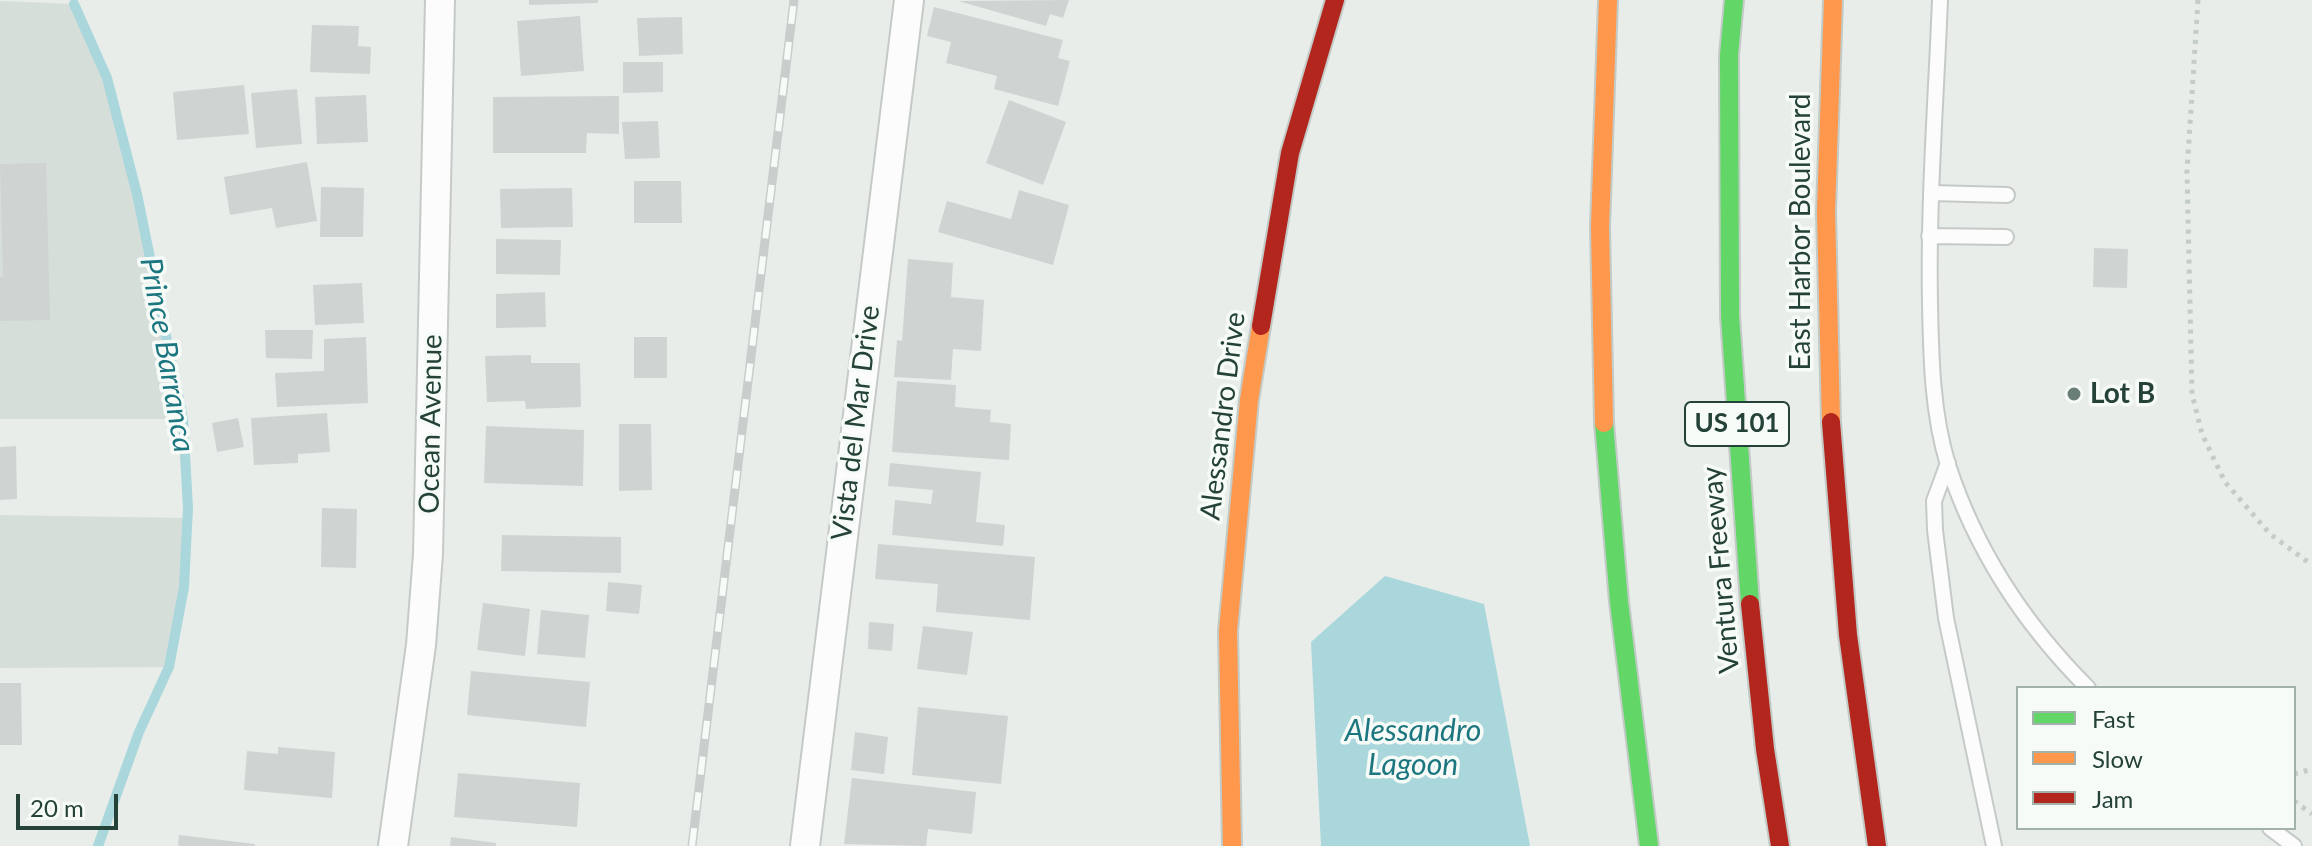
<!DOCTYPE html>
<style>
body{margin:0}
#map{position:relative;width:2312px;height:846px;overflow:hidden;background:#e8edea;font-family:Lato,sans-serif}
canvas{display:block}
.legend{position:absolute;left:2016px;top:686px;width:280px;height:144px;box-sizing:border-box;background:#f7fbf8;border:2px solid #a3b1ab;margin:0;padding:10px 14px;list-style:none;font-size:24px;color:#244237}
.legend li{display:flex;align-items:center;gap:16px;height:40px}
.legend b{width:40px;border:2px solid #a3b1ab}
.scale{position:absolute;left:16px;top:794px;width:102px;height:36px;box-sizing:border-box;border:4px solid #244237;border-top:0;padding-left:10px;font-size:24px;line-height:28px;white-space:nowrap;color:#244237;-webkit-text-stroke:6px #f7fbf8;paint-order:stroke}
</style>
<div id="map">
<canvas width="2312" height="846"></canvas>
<ul class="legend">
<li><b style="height:10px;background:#63d668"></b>Fast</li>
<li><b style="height:10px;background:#ff974d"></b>Slow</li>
<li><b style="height:10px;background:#b3261e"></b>Jam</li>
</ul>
<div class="scale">20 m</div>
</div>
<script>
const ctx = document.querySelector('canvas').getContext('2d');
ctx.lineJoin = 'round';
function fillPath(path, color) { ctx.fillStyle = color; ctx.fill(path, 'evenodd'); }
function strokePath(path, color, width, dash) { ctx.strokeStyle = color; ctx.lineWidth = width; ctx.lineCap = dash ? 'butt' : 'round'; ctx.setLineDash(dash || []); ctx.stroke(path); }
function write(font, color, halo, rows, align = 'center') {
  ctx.font = font + ' Lato,sans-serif'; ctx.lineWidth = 7; ctx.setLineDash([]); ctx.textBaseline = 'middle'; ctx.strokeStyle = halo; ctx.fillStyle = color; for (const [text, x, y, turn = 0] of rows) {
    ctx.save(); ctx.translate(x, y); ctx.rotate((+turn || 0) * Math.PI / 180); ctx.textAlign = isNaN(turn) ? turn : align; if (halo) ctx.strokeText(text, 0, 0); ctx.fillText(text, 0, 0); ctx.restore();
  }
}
fillPath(new Path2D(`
 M0,1L74,4L107,78L137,194L183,419H0Z
 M0,515L187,518L184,587L169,667L0,668Z`), '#d6deda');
fillPath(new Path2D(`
 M1385,576L1484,604L1530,846H1321L1311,642Z`), '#a9d7db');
strokePath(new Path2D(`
 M74,4L107,78L137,194L183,419L188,508L184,587L169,667L139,732L98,846`), '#a9d7db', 10);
fillPath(new Path2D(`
 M529,0H598V3L529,5Z
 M1069,0L1063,18L1050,14L1046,26L958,1Z
 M934,7L1063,40L1058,58L1070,61L1058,106L994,89L997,76L946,63L951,42L927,36Z
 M580,16L584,71L521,76L517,21Z
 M682,17L683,54L639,56L637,18Z
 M312,25L359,26L358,46L371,47L370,74L310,72Z
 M623,62H663V92L623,93Z
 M244,85L249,134L177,140L173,92Z
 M297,89L302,144L256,148L251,93Z
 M366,95L368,142L317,144L315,97Z
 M619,96V134L587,133L586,153H493V97Z
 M1009,100L1066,122L1043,185L986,163Z
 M658,121L660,158L625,159L622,122Z
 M307,162L317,221L276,228L272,208L230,215L224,177Z
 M46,163L50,320L0,321V277H3L0,164Z
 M634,181H681L682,223H634Z
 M321,187L364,188L363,237H320Z
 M572,188L573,227L501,228L500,189Z
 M1019,190L1069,205L1053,265L938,232L947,201L1011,219Z
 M496,239L561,240L560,275L496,274Z
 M2094,248L2128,249L2127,288L2093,287Z
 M908,259L953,263L951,297L984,300L981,351L953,349L951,380L894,377L897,340L902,341Z
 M362,283L364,323L315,325L313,285Z
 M545,292L546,327L496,328V294Z
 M265,330H313L312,359L266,358Z
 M366,337L368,403L277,407L275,373L324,371V339Z
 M634,337H667V378H634Z
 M531,355V363H580L581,407L526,409L525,401L487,402L485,356Z
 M897,381L956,385L955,407L991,410L990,422L1011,424L1009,460L892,452Z
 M327,413L330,452L298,454V463L254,465L251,418Z
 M238,418L244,447L217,452L212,423Z
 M619,424H651L652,490L619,491Z
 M486,426L584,430L583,486L484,483Z
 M16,446L17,499L0,500V447Z
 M890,463L981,472L976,522L1005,525L1003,546L892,535L895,500L931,504L933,490L888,486Z
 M322,508L357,509L356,568L321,567Z
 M502,535L621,537V573L501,571Z
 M878,544L1035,557L1030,620L936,612L938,584L875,579Z
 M608,582L642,585L639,614L606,611Z
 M483,603L530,609L525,656L477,650Z
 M541,610L589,615L585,658L537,654Z
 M869,622L894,624L892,651L868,649Z
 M923,626L973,632L967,675L917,669Z
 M471,671L590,682L586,727L467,715Z
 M0,683H21L22,745H0Z
 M918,707L1008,716L1001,784L912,775Z
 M855,732L888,737L884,774L851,770Z
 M278,747L335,752L332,798L244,790L247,751L278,754Z
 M458,773L580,783L577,827L454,817Z
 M852,778L976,792L972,834L928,829L926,846L844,844Z
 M179,835L255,844V846H178Z
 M451,837L496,843V846H450Z`), '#cfd4d2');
const lane = new Path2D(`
 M1940,0C1936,101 1928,202 1930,303C1931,357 1932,413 1948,465C1976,551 2024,624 2088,688
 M1931,193L2007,195
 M1929,236L2006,237
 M1948,463L1934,501L1935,530L1946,618L1994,846
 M2270,828L2294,846`);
const street = new Path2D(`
 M393,846L421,645L428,554L440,0
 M805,846L909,0`);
const fast = new Path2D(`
 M1734,0L1729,55L1730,316L1750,604
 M1604,423L1619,602L1649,846`);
const slow = new Path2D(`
 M1831,422L1826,212L1833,0
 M1604,423L1600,227L1608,0
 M1232,846L1228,631L1249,400L1261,326`);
const jam = new Path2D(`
 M1261,326L1290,153L1335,0
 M1831,422L1848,635L1877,846
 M1750,604L1765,749L1780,846`);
strokePath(lane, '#c5cac7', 18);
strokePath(street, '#c5cac7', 32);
strokePath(fast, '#c3cbc7', 22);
strokePath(slow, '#c3cbc7', 22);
strokePath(jam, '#c3cbc7', 22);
strokePath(new Path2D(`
 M2198,0L2187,171L2192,394L2202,434L2225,482L2270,534L2312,565
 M2294,774L2312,769
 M2294,801L2312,814`), '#c3ccc7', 5, [4, 6]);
strokePath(lane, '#fcfcfc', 14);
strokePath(street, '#fcfcfc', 28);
strokePath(fast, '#63d668', 18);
strokePath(slow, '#ff974d', 18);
strokePath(jam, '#b3261e', 18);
const rail = new Path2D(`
 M692,846L794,0`);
strokePath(rail, '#c9cdcb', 9);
strokePath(rail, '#f7fbf8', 6, [18]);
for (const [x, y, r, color] of [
 [2074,394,8,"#697e76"]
]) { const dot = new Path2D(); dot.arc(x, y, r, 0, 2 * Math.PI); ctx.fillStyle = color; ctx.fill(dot); strokePath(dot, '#f7fbf8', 3); }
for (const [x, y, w] of [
 [1737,424,104]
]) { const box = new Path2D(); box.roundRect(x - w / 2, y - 22, w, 44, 6); ctx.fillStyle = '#f7fbf8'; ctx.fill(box); strokePath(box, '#244237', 2); }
write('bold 26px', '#244237', null, [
 ["US 101",1737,424]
]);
write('28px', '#244237', '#f7fbf8', [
 ["East Harbor Boulevard",1801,232,-90],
 ["Alessandro Drive",1223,416,-83],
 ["Vista del Mar Drive",856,423,-83],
 ["Ocean Avenue",431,424,-89],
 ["Ventura Freeway",1721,570,-95]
]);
write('bold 28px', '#244237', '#f7fbf8', [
 ["Lot B",2090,394]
], 'left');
write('italic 30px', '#1c767f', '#f7fbf8', [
 ["Prince Barranca",167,355,80],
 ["Alessandro",1413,731],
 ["Lagoon",1413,765]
]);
</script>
